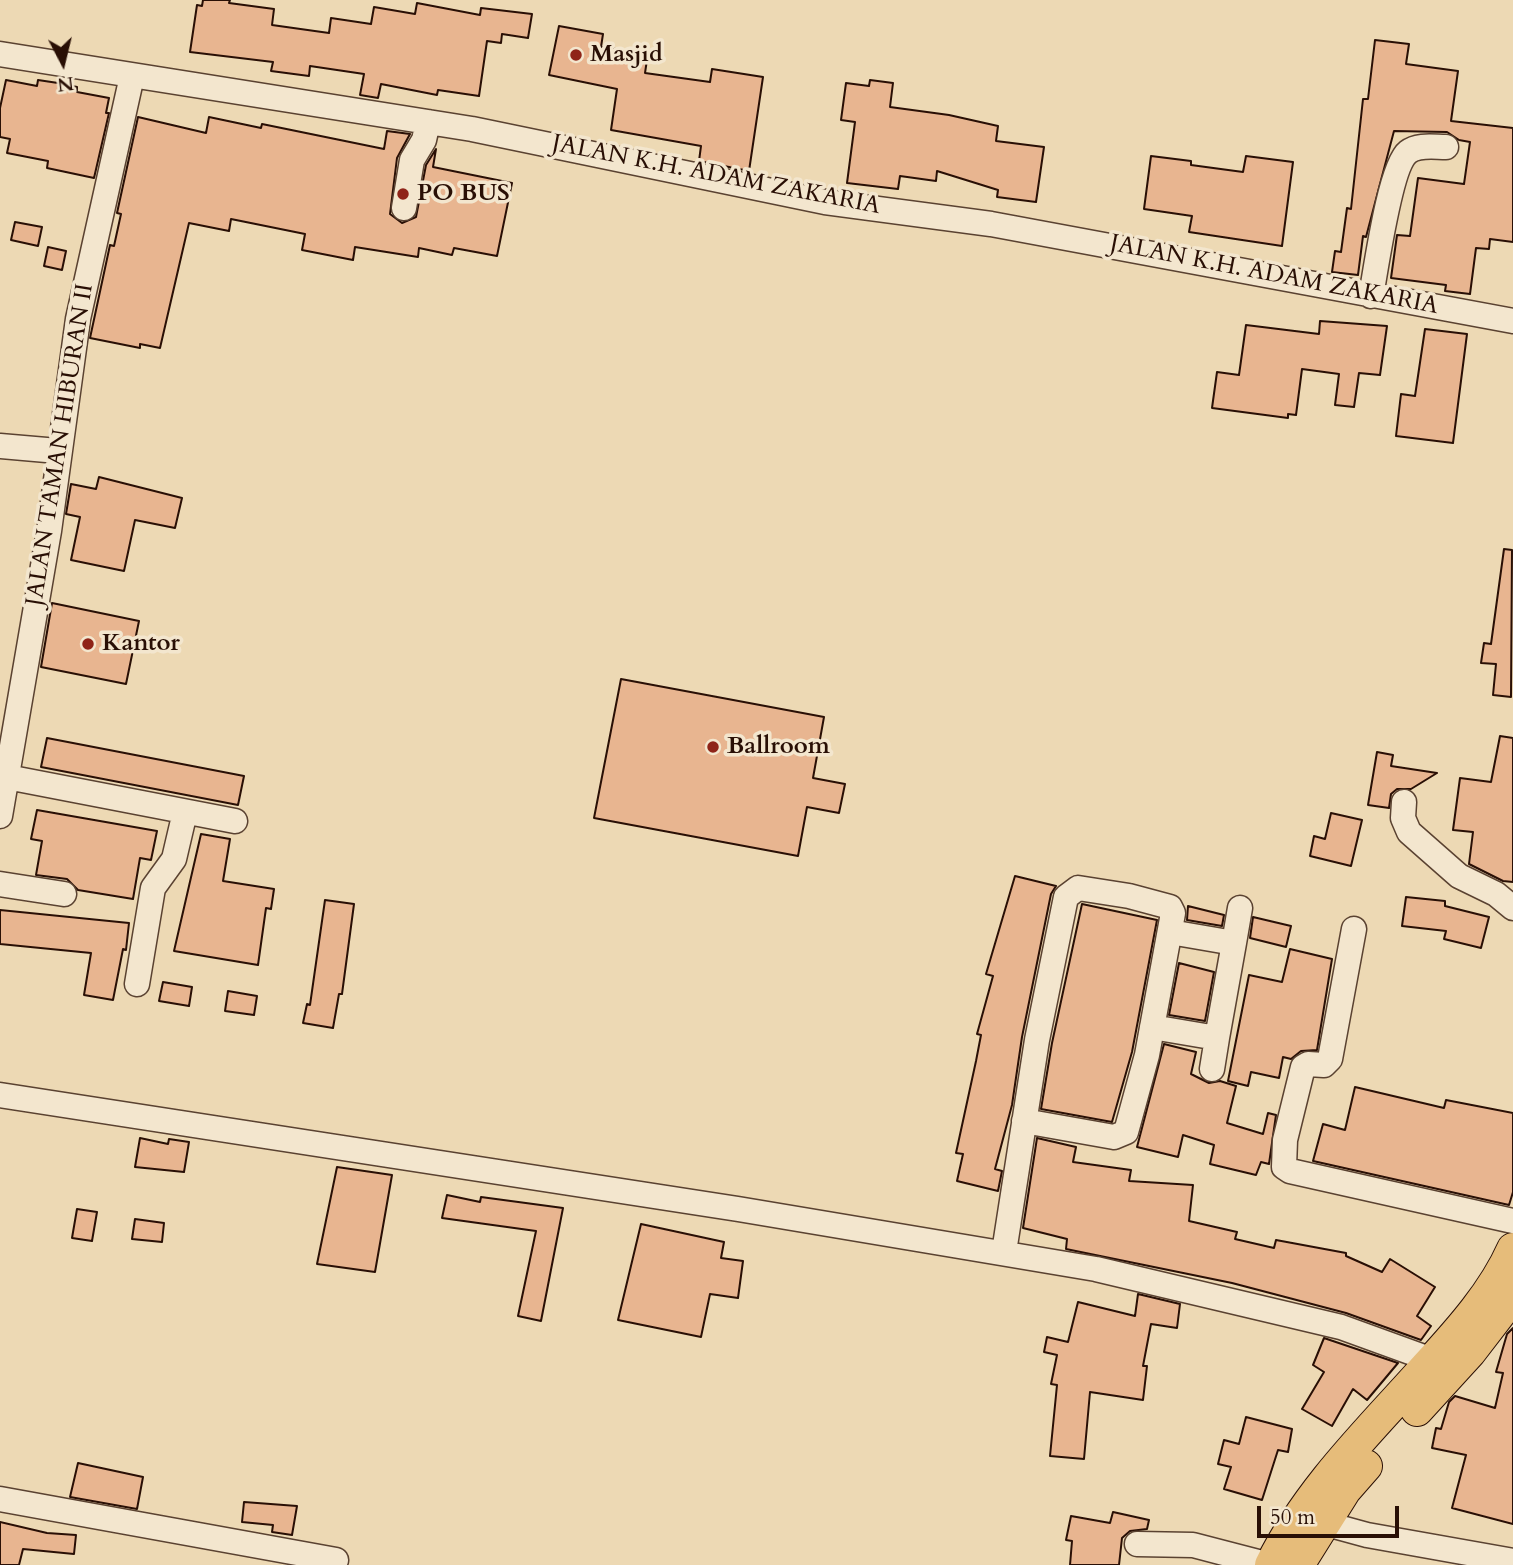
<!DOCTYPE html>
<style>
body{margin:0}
#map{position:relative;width:1513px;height:1565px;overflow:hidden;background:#edd9b4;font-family:Cardo,serif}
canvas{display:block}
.north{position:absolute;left:28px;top:28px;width:70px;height:70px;-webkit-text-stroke:5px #f3e6ce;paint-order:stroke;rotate:173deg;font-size:19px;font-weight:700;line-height:28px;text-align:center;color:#290f05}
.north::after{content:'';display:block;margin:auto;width:24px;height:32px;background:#290f05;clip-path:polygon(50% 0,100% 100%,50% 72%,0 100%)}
.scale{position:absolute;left:1257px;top:1506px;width:142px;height:32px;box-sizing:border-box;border:4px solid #290f05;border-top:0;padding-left:9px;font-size:21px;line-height:24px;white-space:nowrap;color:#290f05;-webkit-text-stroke:5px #f3e6ce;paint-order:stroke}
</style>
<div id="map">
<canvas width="1513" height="1565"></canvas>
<div class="north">N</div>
<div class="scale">50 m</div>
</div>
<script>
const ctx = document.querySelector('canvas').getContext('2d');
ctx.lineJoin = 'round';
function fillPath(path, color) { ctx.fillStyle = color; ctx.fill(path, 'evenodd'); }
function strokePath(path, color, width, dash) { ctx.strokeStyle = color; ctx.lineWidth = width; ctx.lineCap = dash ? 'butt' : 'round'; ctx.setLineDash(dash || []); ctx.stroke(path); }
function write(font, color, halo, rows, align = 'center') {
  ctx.font = font + ' Cardo,serif'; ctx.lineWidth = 7; ctx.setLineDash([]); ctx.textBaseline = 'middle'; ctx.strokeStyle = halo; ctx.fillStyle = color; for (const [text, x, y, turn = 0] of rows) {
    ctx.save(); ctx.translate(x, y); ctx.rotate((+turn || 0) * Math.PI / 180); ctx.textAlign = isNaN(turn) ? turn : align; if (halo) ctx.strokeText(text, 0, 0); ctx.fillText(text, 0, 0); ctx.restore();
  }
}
const building = new Path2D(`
 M203,0H230L229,3L274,9L272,25L329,33L331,18L371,24L374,7L415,14L417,3L480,15L481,8L532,14L528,38L502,34L501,43L487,41L479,96L438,90L437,95L381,84L378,98L360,95L364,74L310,66L309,76L271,71L273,62L190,52L197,5L202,6Z
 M559,26L603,34L601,47L648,53L645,73L710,82L712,69L763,77L749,171L699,161L701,146L611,130L617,89L549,75Z
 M1375,40L1409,44L1406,64L1458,71L1451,121L1513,128V242L1490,239L1489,249L1476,248L1470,294L1445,291L1446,285L1391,278L1397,235L1410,236L1418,178L1464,184L1470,142L1459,140L1447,132L1394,131L1366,237L1363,236L1358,275L1332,272L1335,251L1341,252L1347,208L1351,209L1363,99H1368Z
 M6,80L37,86L38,80L58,83L77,87V92L109,98L106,113H109L94,178L47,168L48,161L7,153L10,139L0,137V108Z
 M870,80L893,83L890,107L949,115L998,126L996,141L1044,147L1036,202L997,197L998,190L937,171L936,181L900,176L898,189L847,183L855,122L841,120L846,83L869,86Z
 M138,117L206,133L209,117L261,128L262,124L384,149L387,131L410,134L397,158L390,214L402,223L416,217L426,165L436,149L433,167L512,183L497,256L454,248L452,255L419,248L418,257L355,247L353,260L302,250L305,234L231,219L229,231L189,223L160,348L140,344V348L90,338L110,245L114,246L121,214L117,213Z
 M1151,156L1191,161V165L1243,172L1246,156L1293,162L1282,246L1189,232L1192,216L1144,209Z
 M15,222L42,227L38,246L11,240Z
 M48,247L66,251L62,270L44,266Z
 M1320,321L1387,326L1380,375L1359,373L1354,407L1335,405L1339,374L1302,369L1296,415L1288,414V418L1212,408L1217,372L1239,375L1246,325L1319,334Z
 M1425,329L1467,334L1453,443L1396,436L1401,394L1415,396Z
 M99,477L182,498L175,528L135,520L124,571L71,560L80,517L66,514L71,484L96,489Z
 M1504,549L1512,550L1511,697L1493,695L1496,664L1481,663L1484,643L1491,644Z
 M52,603L139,621L126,684L41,667Z
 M621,679L824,717L813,778L845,784L839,813L807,807L798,856L594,818Z
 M1500,736L1513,738V882L1503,881L1469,864L1473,832L1453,830L1460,778L1491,782Z
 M47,738L244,776L238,805L41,767Z
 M1377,752L1393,755L1391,766L1437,773L1411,789H1397L1391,794L1389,808L1368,805Z
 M37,810L157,831L151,860L140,858L133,899L78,890L67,879L36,875L42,841L31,839Z
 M1331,813L1362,820L1351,866L1310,856L1314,836L1325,839Z
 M201,834L230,839L223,881L274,889L271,909L266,908L258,965L174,951Z
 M1015,876L1056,886L1051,894L1022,1037L1012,1105L995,1169L1002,1171L998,1191L957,1181L963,1154L956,1153L976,1061L981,1035L977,1034L993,976L986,974Z
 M1406,897L1445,901V906L1489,917L1481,948L1444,939L1446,931L1402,926Z
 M325,900L354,904L342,994H339L333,1028L303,1023L307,1004L310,1005Z
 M1082,904L1157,920L1132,1052L1112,1122L1041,1109L1052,1043Z
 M1188,906L1224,915L1222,926L1187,920Z
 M0,910L129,923L126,950L123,949L113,1000L84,995L91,953L0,944Z
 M1253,917L1291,926L1286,947L1250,938Z
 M1290,949L1332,959L1317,1050L1301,1051L1291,1059L1283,1057L1279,1078L1251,1072L1248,1086L1228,1081L1249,975L1282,982Z
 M1179,963L1214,972L1205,1021L1169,1015Z
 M163,982L192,987L189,1006L159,1001Z
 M228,991L257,996L254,1015L225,1011Z
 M1164,1044L1196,1052L1191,1074L1209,1083L1220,1081L1236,1086L1227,1123L1263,1134L1268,1113L1276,1115L1269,1164L1261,1162L1256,1175L1210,1164L1214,1145L1183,1135L1178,1157L1137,1147Z
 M1355,1087L1444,1108L1446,1100L1513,1113V1192L1509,1205L1313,1161L1323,1124L1345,1130Z
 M140,1138L168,1144L169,1139L189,1142L184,1172L135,1167Z
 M1037,1138L1076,1147L1073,1162L1131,1170L1129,1181L1193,1185L1189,1221L1237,1232L1235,1239L1274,1248L1276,1240L1346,1253V1256L1382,1272L1390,1259L1435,1287L1417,1316L1431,1326L1421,1340L1346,1313L1232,1283L1066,1249L1067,1239L1023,1228Z
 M337,1167L392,1175L375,1272L317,1264Z
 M447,1195L480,1202L481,1197L563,1208L541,1321L518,1316L536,1231L442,1218Z
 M77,1209L97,1212L92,1241L72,1238Z
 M135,1219L164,1223L162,1242L132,1239Z
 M641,1224L724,1242L721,1258L743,1261L738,1298L710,1294L701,1337L618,1320Z
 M1138,1294L1180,1304L1177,1328L1151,1324L1143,1366H1147L1143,1400L1090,1392L1084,1459L1050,1456L1057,1385L1051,1384L1057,1355L1044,1352L1047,1337L1068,1342L1078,1302L1135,1316Z
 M1513,1328V1524L1452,1508L1466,1455L1432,1448L1436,1428L1441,1429L1449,1402L1455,1396L1495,1408L1503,1373L1496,1372L1507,1334Z
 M1324,1338L1398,1363L1367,1400L1353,1389L1332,1426L1302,1409L1324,1372L1313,1365Z
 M1246,1417L1292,1429L1288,1452L1278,1450L1262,1500L1224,1489L1231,1467L1218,1464L1224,1440L1239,1444Z
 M78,1463L143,1477L137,1509L70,1497Z
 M244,1502L297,1506L292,1535L272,1532L273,1525L242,1522Z
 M1113,1512L1149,1520L1147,1529L1130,1531L1122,1538L1119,1565H1070L1072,1541L1066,1540L1071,1516L1110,1523Z
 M0,1522L47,1533L76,1535L74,1554L23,1549L19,1565H0Z`);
fillPath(building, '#e8b590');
strokePath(building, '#290f05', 2);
const minor = new Path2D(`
 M0,54L472,129L825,202L991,224L1513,321
 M404,208L412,160L424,140L428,122
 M1371,296C1376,269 1390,166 1408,152C1418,144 1434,147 1446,147
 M0,446L58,451
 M7,777L235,821
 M1404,802L1403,818L1409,832L1459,876L1496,894L1513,908
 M0,816L49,531L78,319L132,76
 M0,884L64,894
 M1354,929L1330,1059L1324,1065L1308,1064L1303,1067L1285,1140L1284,1167L1290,1171L1513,1221
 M1234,943L1240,908
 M137,984L153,888L174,859L185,812
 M1152,1027L1217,1038L1234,943L1170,932
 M1212,1069L1217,1038
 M0,1095L738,1209L1096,1269L1341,1327L1432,1360
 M1004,1252L1037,1040L1066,897L1078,888L1129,896L1170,907L1173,913L1171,924L1147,1055L1126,1132L1114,1137L1024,1121
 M0,1499L336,1560
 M1323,1523L1367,1535L1513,1561
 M1137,1544L1193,1545L1270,1565`);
const major = new Path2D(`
 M1417,1410L1470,1352L1513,1296
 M1271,1565C1309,1488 1372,1428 1428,1365C1460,1330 1494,1292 1513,1249
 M1298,1565L1345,1490L1366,1466`);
strokePath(minor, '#5a4231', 27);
strokePath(major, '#290f05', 34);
strokePath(minor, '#f3e6ce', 24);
strokePath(major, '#e6bc7a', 32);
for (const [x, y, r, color] of [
 [576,55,7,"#8f2418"],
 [403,194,7,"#8f2418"],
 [88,644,7,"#8f2418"],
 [713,747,7,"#8f2418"]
]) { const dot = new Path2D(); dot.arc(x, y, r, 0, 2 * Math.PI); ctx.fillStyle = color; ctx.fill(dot); strokePath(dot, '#f3e6ce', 2.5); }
write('bold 24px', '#290f05', '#f3e6ce', [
 ["Masjid",590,55],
 ["PO BUS",417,194],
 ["Kantor",102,644],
 ["Ballroom",727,747]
], 'left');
write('24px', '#290f05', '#f3e6ce', [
 ["JALAN K.H. ADAM ZAKARIA",716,176,11],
 ["JALAN K.H. ADAM ZAKARIA",1274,276,11],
 ["JALAN TAMAN HIBURAN II",61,445,-81]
]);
</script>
